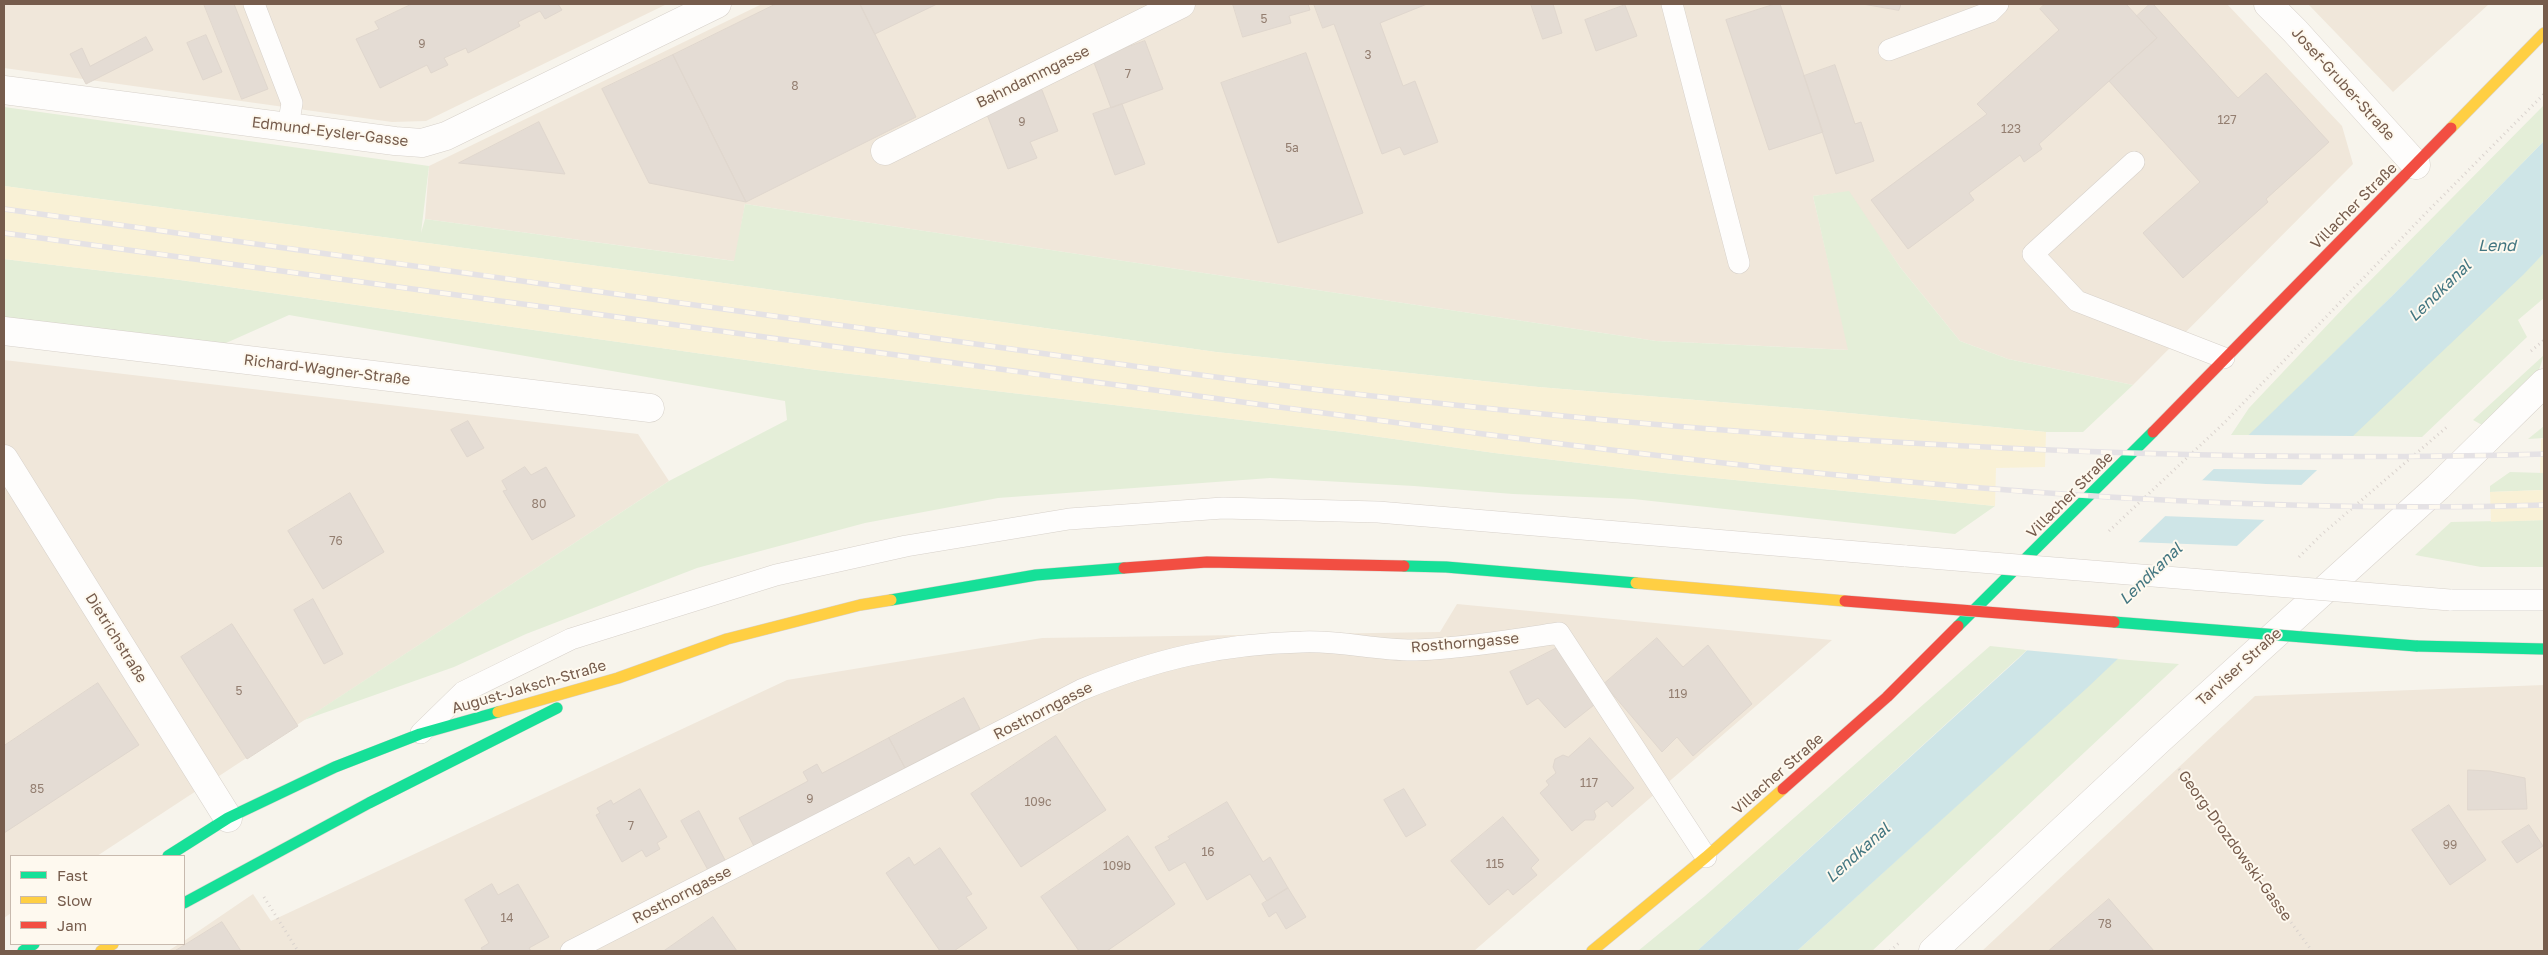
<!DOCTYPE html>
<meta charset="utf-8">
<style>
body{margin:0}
#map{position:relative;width:2548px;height:955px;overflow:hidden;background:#f7f4ec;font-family:"Golos Text",sans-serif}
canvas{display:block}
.frame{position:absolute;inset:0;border:5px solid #765c4c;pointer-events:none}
.legend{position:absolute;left:10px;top:855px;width:175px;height:90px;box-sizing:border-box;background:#fef9ef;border:1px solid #c8baae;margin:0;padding:6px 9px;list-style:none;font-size:15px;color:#765c4c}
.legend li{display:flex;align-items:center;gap:10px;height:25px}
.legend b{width:25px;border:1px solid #c8baae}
</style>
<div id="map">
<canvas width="2548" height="955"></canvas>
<div class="frame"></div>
<ul class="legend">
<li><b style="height:6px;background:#16e098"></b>Fast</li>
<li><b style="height:6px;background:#ffcf43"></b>Slow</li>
<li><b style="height:6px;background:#f24e42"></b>Jam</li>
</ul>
</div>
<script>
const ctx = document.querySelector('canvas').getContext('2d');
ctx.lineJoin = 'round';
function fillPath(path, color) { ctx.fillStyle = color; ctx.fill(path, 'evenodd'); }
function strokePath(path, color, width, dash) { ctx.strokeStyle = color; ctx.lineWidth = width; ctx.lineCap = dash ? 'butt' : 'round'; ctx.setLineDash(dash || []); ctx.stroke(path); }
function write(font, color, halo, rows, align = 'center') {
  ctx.font = font + ' "Golos Text",sans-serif'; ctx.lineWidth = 4; ctx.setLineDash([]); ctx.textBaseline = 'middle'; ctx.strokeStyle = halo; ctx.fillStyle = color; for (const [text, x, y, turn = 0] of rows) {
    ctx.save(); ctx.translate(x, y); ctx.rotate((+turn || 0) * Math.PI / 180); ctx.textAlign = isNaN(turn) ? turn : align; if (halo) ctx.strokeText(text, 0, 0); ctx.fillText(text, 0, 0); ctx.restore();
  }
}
fillPath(new Path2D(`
 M4,4H667L426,121L392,122L4,68Z
 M762,4H2227L2342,126L2353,164L2133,385L2008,359L1960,341L1900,267L1848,192L1813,196L1849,350L1656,341L745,204L735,261L425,219L429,166Z
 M2308,4H2489L2393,92Z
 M4,360L638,434L669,481L97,856H11V913L4,918Z
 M1457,604L1832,640L1474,951H168L179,944H184V941L253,894L271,921L787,680L1042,638L1440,632Z
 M2544,685V951H1982L2255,696Z`), '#f0e7da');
fillPath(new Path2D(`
 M2544,105V141L2394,294L2250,435H2231L2249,408L2350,301Z
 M4,107L429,166L421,233L425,219L734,261L745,204L1656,341L1848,350L1813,196L1849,191L1900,267L1960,341L2008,359L2133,385L2083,432H2046L1817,410L1538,387L1216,352L709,281L4,186Z
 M2544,253V298L2518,320L2527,337L2422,437L2351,436Z
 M4,259L180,280L817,370L1344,432L1495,453L1665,473L1995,506L1955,534L1633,499L1513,494L1414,486L1270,478L998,498L865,523L697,568L526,634L454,667L304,720L669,481L787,420L785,401L289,315L199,355L4,331Z
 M2544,355L2538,373L2484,426L2473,420Z
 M2544,426V438L2528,439Z
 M2510,472L2544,473V490L2490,492V486Z
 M2544,520V567H2481L2415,555L2451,522Z
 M1990,646L2027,650L1697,951H1638L1705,896Z
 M2117,659L2179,664L1872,951H1797Z`), '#e4eed8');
fillPath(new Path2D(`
 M4,186L709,281L1216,352L1538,387L1817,410L2046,432L2045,467L1996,468L1995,506L1665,473L1495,453L1344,432L817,370L180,280L4,259Z
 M2544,438V473H2540L2541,439Z
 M2544,490V520L2491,522L2490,492Z`), '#f9f1d6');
fillPath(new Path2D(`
 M2544,141V253L2524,274L2087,688L1797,951H1697L2018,659L2394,294Z`), '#cee5e7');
fillPath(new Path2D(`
 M2246,435L2351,436H2355L2319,470L2211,469Z
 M2199,480L2266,484L2303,485L2267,520L2162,516Z
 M2135,542L2239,546L2120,659L2024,650Z`), '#f7f4ec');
const building = new Path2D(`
 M204,4H234L268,89L242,99Z
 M412,4H558L562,10L545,19L540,11L518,22L520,26L468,53L466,48L444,58L448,65L431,73L427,65L380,88L356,39L379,29L375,22Z
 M776,4H860L916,117L746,202L673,55Z
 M860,4H937L875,34Z
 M1233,4H1308L1310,10L1289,16L1291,23L1243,37Z
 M1314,4H1427L1380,23L1403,86L1415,81L1438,142L1404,155L1400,147L1382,154L1334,24L1323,28Z
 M1531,4H1553L1562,33L1543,39Z
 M1775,4H1780L1823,132L1769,150L1726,20Z
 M1863,4H1901L1899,10Z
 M2045,4H2126L2157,38L2039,144L2042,149L2024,162L2020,155L1969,193L1974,200L1908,249L1871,200L1987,114L1977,104L2059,30L2040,9Z
 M2150,4H2153L2238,98L2266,73L2329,142L2266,199L2268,202L2183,278L2143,233L2200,182L2109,81L2157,38L2137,16Z
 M1625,5L1637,36L1596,51L1585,20Z
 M206,35L222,72L203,80L187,43Z
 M146,37L153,50L86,84L70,54L82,48L90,66Z
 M1145,41L1163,89L1111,108L1093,60Z
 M1306,53L1363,213L1278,243L1221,83Z
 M673,55L746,202L649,183L602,89Z
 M1835,65L1855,124L1861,122L1874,161L1836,174L1804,76Z
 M1042,90L1058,131L1030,142L1037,158L1008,169L986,112Z
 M1122,104L1145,164L1115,175L1093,114Z
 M539,122L565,174L459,163Z
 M468,421L484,448L467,457L451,430Z
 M525,467L531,475L546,467L575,516L532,540L503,491L507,490L502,481Z
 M350,493L384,552L323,589L288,531Z
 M313,599L343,654L324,664L294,610Z
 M232,624L298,726L247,759L181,657Z
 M1657,638L1683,667L1708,645L1752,704L1693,756L1677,737L1662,752L1604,684Z
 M1557,648L1594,705L1565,728L1538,698L1527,705L1510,672Z
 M98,683L139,745L4,833V746Z
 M964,698L980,729L905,768L889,738Z
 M1056,736L1106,810L1021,867L971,794Z
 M889,738L905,768L755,848L739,818L808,781L803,772L817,764L822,773Z
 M1590,738L1634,788L1612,807L1607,801L1594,811L1596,816L1594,820H1585L1572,831L1540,793L1549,785L1546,781L1556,773L1553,767L1555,759L1563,755L1568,757Z
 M2468,770L2490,771L2525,778L2527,809L2468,810Z
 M640,789L667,837L657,843L660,849L646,857L642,850L622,862L596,815L600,813L597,808L611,800L613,804Z
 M1404,789L1426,825L1406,837L1384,800Z
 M1227,802L1263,862L1270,857L1288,888L1267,901L1250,874L1207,900L1185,862L1169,871L1155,847L1170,839L1168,837Z
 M2449,805L2486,860L2450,885L2412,830Z
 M699,811L725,860L708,870L681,821Z
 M1503,817L1539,860L1531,868L1537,875L1513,895L1508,889L1489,905L1451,861Z
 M2529,825L2543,846L2517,863L2502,842Z
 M1128,836L1175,904L1107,951H1079L1041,897Z
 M940,848L972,894L966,897L987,928L954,951H940L886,873L909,857L914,865Z
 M492,884L498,895L518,884L549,937L529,948L531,951H483L481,948L489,943L465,900Z
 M1288,888L1306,917L1286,929L1276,912L1269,917L1262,904Z
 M2109,899L2154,951H2052L2050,950Z
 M713,917L737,951H664Z
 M222,922L241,951H175Z`);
fillPath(building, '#e4dcd4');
strokePath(building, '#e0d7ce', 1);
const lane = new Path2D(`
 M254,4L292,103L288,127
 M1672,4L1739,263
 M1889,50L1990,12L1998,4
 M2134,162L2033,254L2077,301L2224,358
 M2450,600H2544
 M421,733L463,692L571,639L776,575L906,546L1069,519L1223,508L1378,512L1906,556
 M571,951L1081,690C1156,659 1220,644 1302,642C1340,640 1378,651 1416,650C1463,648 1512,640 1559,633L1706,857`);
const street = new Path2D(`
 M2268,4L2295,31L2416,165
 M4,90L395,141L422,143L446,136L717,4
 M885,151L1181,4
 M4,331L650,408
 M4,459L228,818
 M1933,951L2158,741L2438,487L2544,383`);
const fast = new Path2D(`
 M1404,566L1446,567L1636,583
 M891,600L1036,575L1124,568
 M1958,626L2153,432
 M2416,646L2544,649
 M168,856L228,818L335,767L420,734L498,712
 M184,903L369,803L557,708
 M23,951L34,944`);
const slow = new Path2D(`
 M2451,128L2544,33
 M1636,583L1845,601
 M498,712L618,678L727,639L860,605L891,600
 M101,951L113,944
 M1592,951L1706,857L1783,789`);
const jam = new Path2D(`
 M2153,432L2451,128
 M1124,568L1207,562L1404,566
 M1783,789L1887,697L1958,626`);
strokePath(lane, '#d7d1ca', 22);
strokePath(street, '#d7d1ca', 29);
strokePath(fast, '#d8d1ca', 12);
strokePath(slow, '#d8d1ca', 12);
strokePath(jam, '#d8d1ca', 12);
strokePath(new Path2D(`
 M2531,351L2544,340
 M2109,531L2224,423L2427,212L2544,94
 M2299,557L2321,535L2448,426
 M2179,769L2312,951
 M264,897L298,951
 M1890,951L1899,943`), '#dad3ce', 3, [1, 4]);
strokePath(lane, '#fefdfc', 21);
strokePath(street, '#fefdfc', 28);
strokePath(fast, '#16e098', 11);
strokePath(slow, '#ffcf43', 11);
strokePath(jam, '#f24e42', 11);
const rail = new Path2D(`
 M4,209C279,247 555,285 831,324C1017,349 1204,378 1391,398C1773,441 2159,465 2544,454
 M4,233C424,290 844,349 1264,405C1688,462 2116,518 2544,505`);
strokePath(rail, '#e5e2e5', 5.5);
strokePath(rail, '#fef9ef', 4, [11]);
const laneBridge = new Path2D(`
 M1906,556L2450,600`);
const fastBridge = new Path2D(`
 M2114,622L2416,646`);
const jamBridge = new Path2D(`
 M1845,601L2114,622`);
strokePath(laneBridge, '#d7d1ca', 22, []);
strokePath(fastBridge, '#d8d1ca', 12, []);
strokePath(jamBridge, '#d8d1ca', 12, []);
strokePath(laneBridge, '#fefdfc', 21);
strokePath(fastBridge, '#16e098', 11);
strokePath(jamBridge, '#f24e42', 11);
write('12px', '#937e70', null, [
 ["5",1264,19],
 ["9",422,44],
 ["3",1368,55],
 ["7",1128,74],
 ["8",795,86],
 ["127",2227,120],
 ["9",1022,122],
 ["123",2011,129],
 ["5a",1292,148],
 ["80",539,504],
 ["76",336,541],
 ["5",239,691],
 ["119",1678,694],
 ["117",1589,783],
 ["85",37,789],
 ["9",810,799],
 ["109c",1038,802],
 ["7",631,826],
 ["99",2450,845],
 ["16",1208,852],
 ["115",1495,864],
 ["109b",1117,866],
 ["14",507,918],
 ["78",2105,924]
]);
write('15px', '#765c4c', '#fef9ef', [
 ["Bahndammgasse",1033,77,-26],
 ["Josef-Gruber-Straße",2343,84,48],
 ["Edmund-Eysler-Gasse",330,132,7],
 ["Villacher Straße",2354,206,-45],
 ["Richard-Wagner-Straße",327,370,7],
 ["Villacher Straße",2070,495,-45],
 ["Dietrichstraße",116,638,58],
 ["Rosthorngasse",1465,643,-5],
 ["Tarviser Straße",2239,667,-42],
 ["August-Jaksch-Straße",529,687,-16],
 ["Rosthorngasse",1043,711,-27],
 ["Villacher Straße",1778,774,-41],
 ["Georg-Drozdowski-Gasse",2235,846,54],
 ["Rosthorngasse",682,895,-27]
]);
write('italic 16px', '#437681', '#fef9ef', [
 ["Lend",2497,246],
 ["Lendkanal",2440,291,-44],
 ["Lendkanal",2151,574,-44],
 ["Lendkanal",1858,853,-42]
]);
</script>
